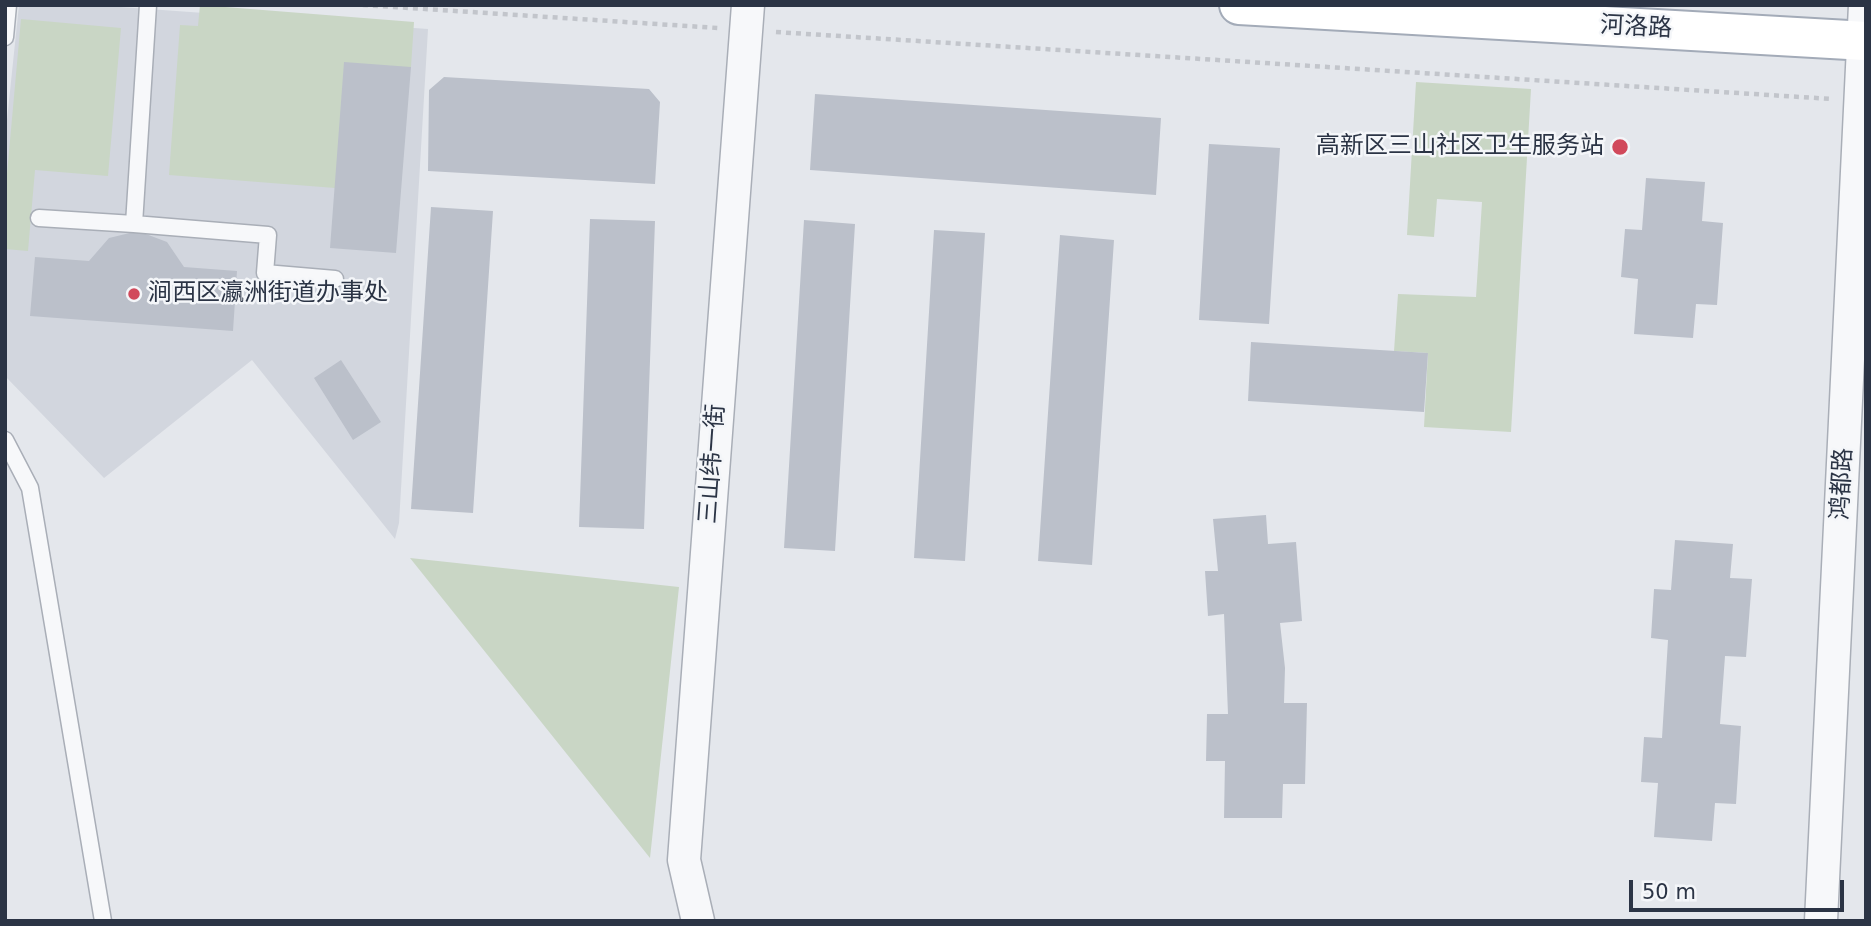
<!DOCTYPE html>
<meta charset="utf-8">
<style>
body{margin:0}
#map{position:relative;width:1871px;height:926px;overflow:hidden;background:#e4e7ec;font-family:"DejaVu Sans",sans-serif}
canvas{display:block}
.frame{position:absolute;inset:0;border:7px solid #2b3445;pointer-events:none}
.scale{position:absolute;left:1629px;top:880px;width:215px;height:32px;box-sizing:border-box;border:4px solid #2b3445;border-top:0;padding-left:9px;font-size:21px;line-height:24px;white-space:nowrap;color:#2b3445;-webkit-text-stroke:5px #f4f6f9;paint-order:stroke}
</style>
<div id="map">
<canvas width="1871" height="926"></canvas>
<div class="frame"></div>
<div class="scale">50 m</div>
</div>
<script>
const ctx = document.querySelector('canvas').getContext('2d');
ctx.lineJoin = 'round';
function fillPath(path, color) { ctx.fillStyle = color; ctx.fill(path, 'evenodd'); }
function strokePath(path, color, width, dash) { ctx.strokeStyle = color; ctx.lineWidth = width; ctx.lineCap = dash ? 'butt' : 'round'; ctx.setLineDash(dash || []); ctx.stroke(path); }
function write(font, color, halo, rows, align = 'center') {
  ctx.font = font + ' "DejaVu Sans","Noto Sans SC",sans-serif'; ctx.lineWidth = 5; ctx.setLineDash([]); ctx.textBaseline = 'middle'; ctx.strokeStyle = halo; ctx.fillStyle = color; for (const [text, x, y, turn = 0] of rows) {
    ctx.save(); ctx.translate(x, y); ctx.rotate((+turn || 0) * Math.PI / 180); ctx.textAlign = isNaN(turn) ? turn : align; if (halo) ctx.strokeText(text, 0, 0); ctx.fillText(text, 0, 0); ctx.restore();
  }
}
fillPath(new Path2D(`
 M19,5H92L428,29L399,523L395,539L252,360L104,478L5,376V139Z`), '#d2d6de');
fillPath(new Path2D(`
 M200,5L414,22L411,67L335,188L169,175L180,25L198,26Z
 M21,19L121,28L108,176L35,170L28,251L5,249V196Z
 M1416,82L1531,89L1511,432L1424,427L1428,353L1394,351L1398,294L1476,297L1482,202L1437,199L1434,237L1407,235Z
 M410,558L679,587L650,858Z`), '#c9d6c5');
fillPath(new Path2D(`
 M344,62L411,67L396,253L330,248Z
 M444,77L649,89L660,102L655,184L428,171L429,90Z
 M815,94L1161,118L1156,195L810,170Z
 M1209,144L1280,148L1269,324L1199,320Z
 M1646,178L1705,182L1702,221L1723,223L1717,305L1696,304L1693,338L1634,334L1638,279L1621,277L1625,229L1642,230Z
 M431,207L493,211L473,513L411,509Z
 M590,219L655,221L644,529L579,527Z
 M804,220L855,224L835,551L784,548Z
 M934,230L985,233L965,561L914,558Z
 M138,231L167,242L184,267L237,271L233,331L30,316L35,257L89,261L109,238Z
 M1060,235L1114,240L1092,565L1038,561Z
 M1251,342L1428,353L1424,412L1248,401Z
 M341,360L381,422L353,440L314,378Z
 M1266,515L1268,544L1296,542L1302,621L1280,623L1285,668L1284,703H1307L1305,784H1283L1282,818H1224L1225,761H1206L1207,714H1228L1224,614L1208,616L1205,571H1218L1213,519Z
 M1675,540L1733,544L1730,578L1752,579L1746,657L1725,656L1720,724L1741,726L1736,804L1715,803L1712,841L1654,837L1658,783L1641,782L1644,737L1662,738L1668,640L1651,638L1654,589L1671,590Z`), '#bbc0ca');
const lane = new Path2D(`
 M5,37L8,5
 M39,218L134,224L148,5
 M134,224L268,235L265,273L335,279
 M5,440L30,488L103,921`);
const street = new Path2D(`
 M698,921L684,860L748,5
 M1821,921L1865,5`);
const primary = new Path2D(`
 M1239,5L1866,41`);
strokePath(lane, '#a9aeb7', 19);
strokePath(street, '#a9aeb7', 35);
strokePath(primary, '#a3abb8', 42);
strokePath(new Path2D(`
 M363,5L718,28
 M776,32L1832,99`), '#c2c5cb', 4.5, [5, 5]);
strokePath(lane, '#f7f8fa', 16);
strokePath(street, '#f7f8fa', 32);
strokePath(primary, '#fff', 38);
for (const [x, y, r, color] of [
 [1620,147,9,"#d1495b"],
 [134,294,7,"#d1495b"]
]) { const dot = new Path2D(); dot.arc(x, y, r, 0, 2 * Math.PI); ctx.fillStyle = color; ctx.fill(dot); strokePath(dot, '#f4f6f9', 2.5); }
write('24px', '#2b3445', '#f4f6f9', [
 ["河洛路",1636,28,3],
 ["三山纬一街",713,464,-86],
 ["鸿都路",1843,484,-87]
]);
write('24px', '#2b3445', '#f4f6f9', [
 ["高新区三山社区卫生服务站",1604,147],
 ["涧西区瀛洲街道办事处",148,294,"left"]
], 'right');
</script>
